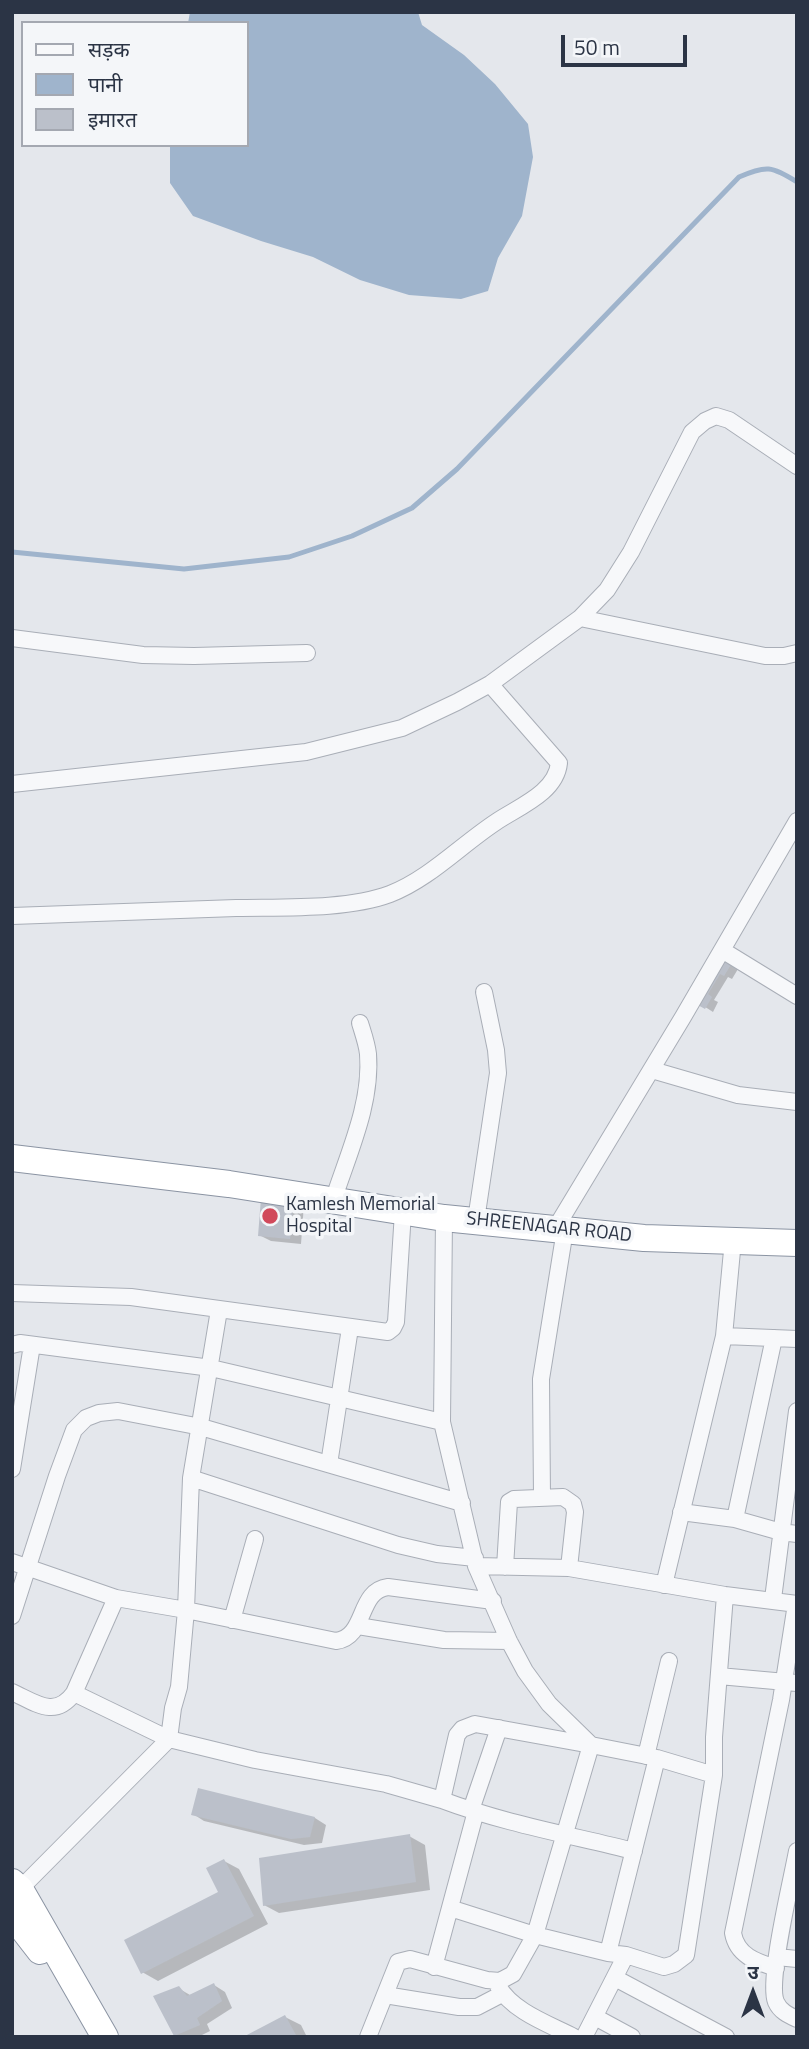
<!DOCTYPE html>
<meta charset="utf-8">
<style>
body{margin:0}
#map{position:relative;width:809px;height:2049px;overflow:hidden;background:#e4e7ec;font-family:"Titillium Web","Noto Sans Devanagari",sans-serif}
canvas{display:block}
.frame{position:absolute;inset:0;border:14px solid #2b3445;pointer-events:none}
.legend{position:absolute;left:21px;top:21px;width:228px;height:126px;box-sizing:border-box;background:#f4f6f9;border:2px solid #a4a8b1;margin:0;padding:9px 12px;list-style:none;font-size:21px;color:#2b3445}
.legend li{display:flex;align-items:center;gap:14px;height:35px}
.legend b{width:35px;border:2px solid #a4a8b1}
.north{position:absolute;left:718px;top:1958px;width:70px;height:70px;-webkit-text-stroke:5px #f4f6f9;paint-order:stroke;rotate:0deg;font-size:19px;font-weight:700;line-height:28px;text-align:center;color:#2b3445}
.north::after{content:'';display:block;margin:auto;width:24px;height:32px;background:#2b3445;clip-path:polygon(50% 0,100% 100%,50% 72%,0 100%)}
.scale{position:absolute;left:561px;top:35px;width:126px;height:32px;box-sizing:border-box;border:4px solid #2b3445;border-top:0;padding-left:9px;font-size:21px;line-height:24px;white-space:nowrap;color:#2b3445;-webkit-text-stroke:5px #f4f6f9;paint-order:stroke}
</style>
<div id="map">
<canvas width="809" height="2049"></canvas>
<div class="frame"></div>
<ul class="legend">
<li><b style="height:9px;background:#f7f8fa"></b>सड़क</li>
<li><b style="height:19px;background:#9fb4cc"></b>पानी</li>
<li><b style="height:19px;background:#bbc0ca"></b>इमारत</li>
</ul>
<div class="north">उ</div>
<div class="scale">50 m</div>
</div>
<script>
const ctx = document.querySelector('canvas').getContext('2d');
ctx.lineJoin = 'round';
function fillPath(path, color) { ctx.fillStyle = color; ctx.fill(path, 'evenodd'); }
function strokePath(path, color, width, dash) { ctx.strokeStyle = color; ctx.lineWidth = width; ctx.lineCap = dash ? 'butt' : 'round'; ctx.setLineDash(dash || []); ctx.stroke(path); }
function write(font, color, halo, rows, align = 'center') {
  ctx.font = font + ' "Titillium Web",sans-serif'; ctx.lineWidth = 7; ctx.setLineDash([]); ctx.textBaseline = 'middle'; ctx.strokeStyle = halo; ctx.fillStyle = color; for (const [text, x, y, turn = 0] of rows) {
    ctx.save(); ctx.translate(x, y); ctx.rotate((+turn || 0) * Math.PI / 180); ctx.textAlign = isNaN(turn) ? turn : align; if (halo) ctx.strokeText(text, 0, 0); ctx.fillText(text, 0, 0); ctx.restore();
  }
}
fillPath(new Path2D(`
 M190,12H418L422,25L464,55L495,84L528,124L533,157L522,216L498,258L488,291L461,299L409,295L360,280L313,257L261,241L193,216L170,183V145H247V23H188Z`), '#9fb4cc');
fillPath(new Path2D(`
 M724,961L738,969L732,979L728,977L714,1000L718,1002L713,1012L699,1003Z
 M263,1200L304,1204L301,1244L271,1241L259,1235Z
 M199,1790L315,1818L326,1825L322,1843L304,1845L204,1821L193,1814Z
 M409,1836L425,1845L430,1890L279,1913L264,1905Z
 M224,1861L239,1869L268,1924L158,1981L142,1972L220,1893Z
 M214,1985L225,1992L232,2008L207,2024L210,2031L198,2037L176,2035L178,1988L190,1995Z
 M285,2017L301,2025L307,2037H247Z`), '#0003');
strokePath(new Path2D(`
 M12,552L184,569L289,557L352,536L412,508L457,469L739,177C766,165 772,166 797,182`), '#9fb4cc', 5);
fillPath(new Path2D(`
 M723,958L732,963L724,976L720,974L708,994L712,997L705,1009L696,1004Z
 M294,1196L290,1239L258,1236L261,1198Z
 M198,1788L315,1817L310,1837L291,1839L191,1815Z
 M410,1834L416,1882L263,1906L259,1858Z
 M224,1859L254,1916L141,1974L124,1940L218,1892L206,1868Z
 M214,1983L222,2001L197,2018L200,2025L174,2036L153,1996L179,1986L187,1996Z
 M285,2015L297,2037H243Z`), '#bbc0ca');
const minor = new Path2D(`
 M580,618L765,656H784L797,653
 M12,638L143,655L194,656L307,653
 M12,784L306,752L402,728L457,702L490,684L580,618L607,590L631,552L692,432L705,421L716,416L729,420L797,466
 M12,916C87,913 162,911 236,908C283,907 347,910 390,894C429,879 461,845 496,822C518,807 556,793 559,763L490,684
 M722,950L797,996
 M652,1070L738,1095L797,1102
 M333,1201C348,1154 372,1104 368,1054C367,1044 363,1033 360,1023
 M444,1218L442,1422L476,1566L509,1641L525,1671L549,1704L591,1745L657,1758L714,1775V1737L725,1595
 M476,1220L498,1073L496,1050L484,992
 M555,1229L683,1017L797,821
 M12,1293L131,1297L388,1332L393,1328L396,1322L403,1212
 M724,1336L797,1339
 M12,1345L20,1343L211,1368L442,1422
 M329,1464L350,1328
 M12,1469L32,1345
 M191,1478L398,1545L437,1554L475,1558
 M542,1497L541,1379L565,1230
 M681,1512L735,1519L781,1532L797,1534
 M735,1519L774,1338
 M12,1562L116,1598L186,1610L336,1641C367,1637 357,1591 388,1587L493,1601
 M476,1566L569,1568L725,1595L797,1604
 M505,1567L509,1502L514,1499L563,1497L573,1504L575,1512L569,1568
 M664,1585L724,1336L733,1240
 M773,1599L797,1411
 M12,1616L57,1476L74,1430L86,1418L99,1413L118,1411L201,1427L462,1503
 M232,1620L255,1539
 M358,1626L444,1640L509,1641
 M719,1676L797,1683
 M12,1692C36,1703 55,1719 74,1693L116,1598
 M74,1693L169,1739L255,1760L386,1784L442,1800
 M646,1756L669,1661
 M471,1810L499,1728
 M797,1851C792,1879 767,1981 776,2002C780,2011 788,2015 797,2019
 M20,1889L169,1739L173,1708L179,1687L186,1610L191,1478L219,1310
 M450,1908L535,1935L608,1953L626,1955L664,1967L674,1964L686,1955L714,1775
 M608,1953L657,1758
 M777,1957L797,1959
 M434,1967L476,1811
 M776,1968C757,1962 737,1956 733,1933L781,1700L796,1604
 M615,1978L726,2037
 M498,1986C513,2012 549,2024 574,2037
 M385,1995L459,2007H477L502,1994
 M595,2017L632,2037
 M368,2037L398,1962L410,1959L487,1980L500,1981L513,1974L535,1935L591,1745L475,1724L462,1729L457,1735L442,1800C503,1823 570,1835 634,1851
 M584,2037L626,1955`);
const trunk = new Path2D(`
 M12,1158L229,1184L444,1218L644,1238L797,1243
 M12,1882L20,1889L105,2037
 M12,1915L40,1951`);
strokePath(minor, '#a9aeb7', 18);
strokePath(trunk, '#8b94a3', 28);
strokePath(minor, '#f7f8fa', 16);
strokePath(trunk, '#fff', 26);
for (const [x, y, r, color] of [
 [270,1216,9,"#d1495b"]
]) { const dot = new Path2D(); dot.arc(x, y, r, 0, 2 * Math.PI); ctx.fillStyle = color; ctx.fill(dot); strokePath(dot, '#f4f6f9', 2.5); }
write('19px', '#2b3445', '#f4f6f9', [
 ["Kamlesh Memorial",286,1205],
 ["Hospital",286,1227]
], 'left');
write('19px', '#2b3445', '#f4f6f9', [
 ["SHREENAGAR ROAD",549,1228,6]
]);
</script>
